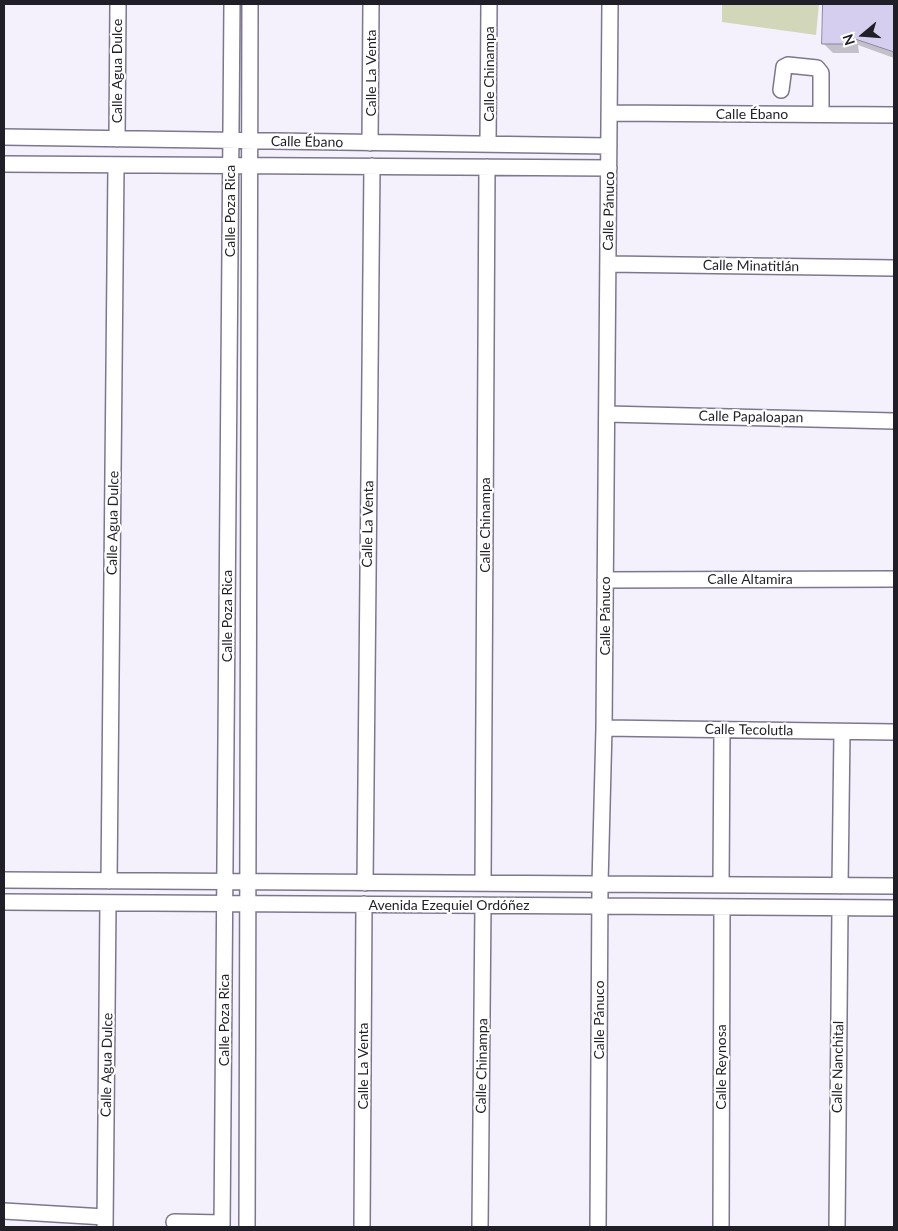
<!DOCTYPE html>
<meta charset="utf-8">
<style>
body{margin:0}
#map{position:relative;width:898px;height:1231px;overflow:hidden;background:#f4f1fc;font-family:Lato,sans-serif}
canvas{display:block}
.frame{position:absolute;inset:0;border:5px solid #201e27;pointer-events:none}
.north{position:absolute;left:838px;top:10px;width:50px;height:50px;-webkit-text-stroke:4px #fff;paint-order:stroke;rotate:252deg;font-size:14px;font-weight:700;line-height:20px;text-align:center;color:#201e27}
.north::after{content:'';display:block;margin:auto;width:18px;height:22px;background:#201e27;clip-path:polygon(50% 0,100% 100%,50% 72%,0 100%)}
</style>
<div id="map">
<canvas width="898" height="1231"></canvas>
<div class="frame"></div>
<div class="north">N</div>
</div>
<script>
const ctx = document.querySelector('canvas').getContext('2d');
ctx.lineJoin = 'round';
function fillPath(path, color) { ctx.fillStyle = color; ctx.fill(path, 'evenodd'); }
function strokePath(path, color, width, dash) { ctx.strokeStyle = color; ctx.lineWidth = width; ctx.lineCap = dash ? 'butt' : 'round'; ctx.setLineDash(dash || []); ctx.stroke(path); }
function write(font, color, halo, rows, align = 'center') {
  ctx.font = font + ' Lato,sans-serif'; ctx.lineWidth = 4.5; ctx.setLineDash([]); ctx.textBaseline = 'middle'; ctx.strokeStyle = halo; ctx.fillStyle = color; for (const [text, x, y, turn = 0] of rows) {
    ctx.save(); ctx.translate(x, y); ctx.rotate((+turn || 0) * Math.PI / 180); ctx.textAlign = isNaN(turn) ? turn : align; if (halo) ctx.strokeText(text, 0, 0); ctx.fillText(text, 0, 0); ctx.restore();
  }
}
fillPath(new Path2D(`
 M722,4H819L816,35L722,22Z`), '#d2d7ba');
fillPath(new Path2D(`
 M824,4H894V58L858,45L859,53H833L823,43Z`), '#0003');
const building = new Path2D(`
 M823,4H894V52L849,37L850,44H822Z`);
fillPath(building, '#d5ceef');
strokePath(building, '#8d879f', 1);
const minor = new Path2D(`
 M781,90L784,67L788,65L817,68L821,73V114
 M610,113L894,115
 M4,137L609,146
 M117,139L118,4
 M370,143L371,4
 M488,144L489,4
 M4,164L609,168
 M608,264L894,268
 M607,414L894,421
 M605,580L894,579
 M604,728L894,732
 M4,880L894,886
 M109,881L116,165
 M365,883L372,166
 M483,883L487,167
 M721,885L722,730
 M840,886L842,732
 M4,902L894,908
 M4,1211L105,1217
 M174,1222L222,1223
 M105,1227L108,903
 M222,1227L232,4
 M247,1227L250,4
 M362,1227L364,904
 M480,1227L483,905
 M598,1227L600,884L604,728L610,4
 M721,1227L722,907
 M837,1227L840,908`);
strokePath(minor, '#7d778e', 18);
strokePath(minor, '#fff', 15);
write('14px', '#201e27', '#fff', [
 ["Calle Agua Dulce",117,71,-90],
 ["Calle La Venta",371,73,-90],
 ["Calle Chinampa",489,74,-90],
 ["Calle Ébano",752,114],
 ["Calle Ébano",307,142,1],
 ["Calle Poza Rica",230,211,-90],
 ["Calle Pánuco",609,211,-89],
 ["Calle Minatitlán",751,266,1],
 ["Calle Papaloapan",751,417,1],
 ["Calle Agua Dulce",113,523,-89],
 ["Calle La Venta",368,524,-89],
 ["Calle Chinampa",485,525,-90],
 ["Calle Altamira",750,579],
 ["Calle Poza Rica",227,616,-90],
 ["Calle Pánuco",605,616,-90],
 ["Calle Tecolutla",749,730,1],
 ["Avenida Ezequiel Ordóñez",449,905],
 ["Calle Poza Rica",224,1020,-90],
 ["Calle Pánuco",599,1020,-90],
 ["Calle Agua Dulce",107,1065,-89],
 ["Calle La Venta",363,1066,-90],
 ["Calle Chinampa",482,1066,-89],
 ["Calle Reynosa",721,1067,-90],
 ["Calle Nanchital",838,1067,-89]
]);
</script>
